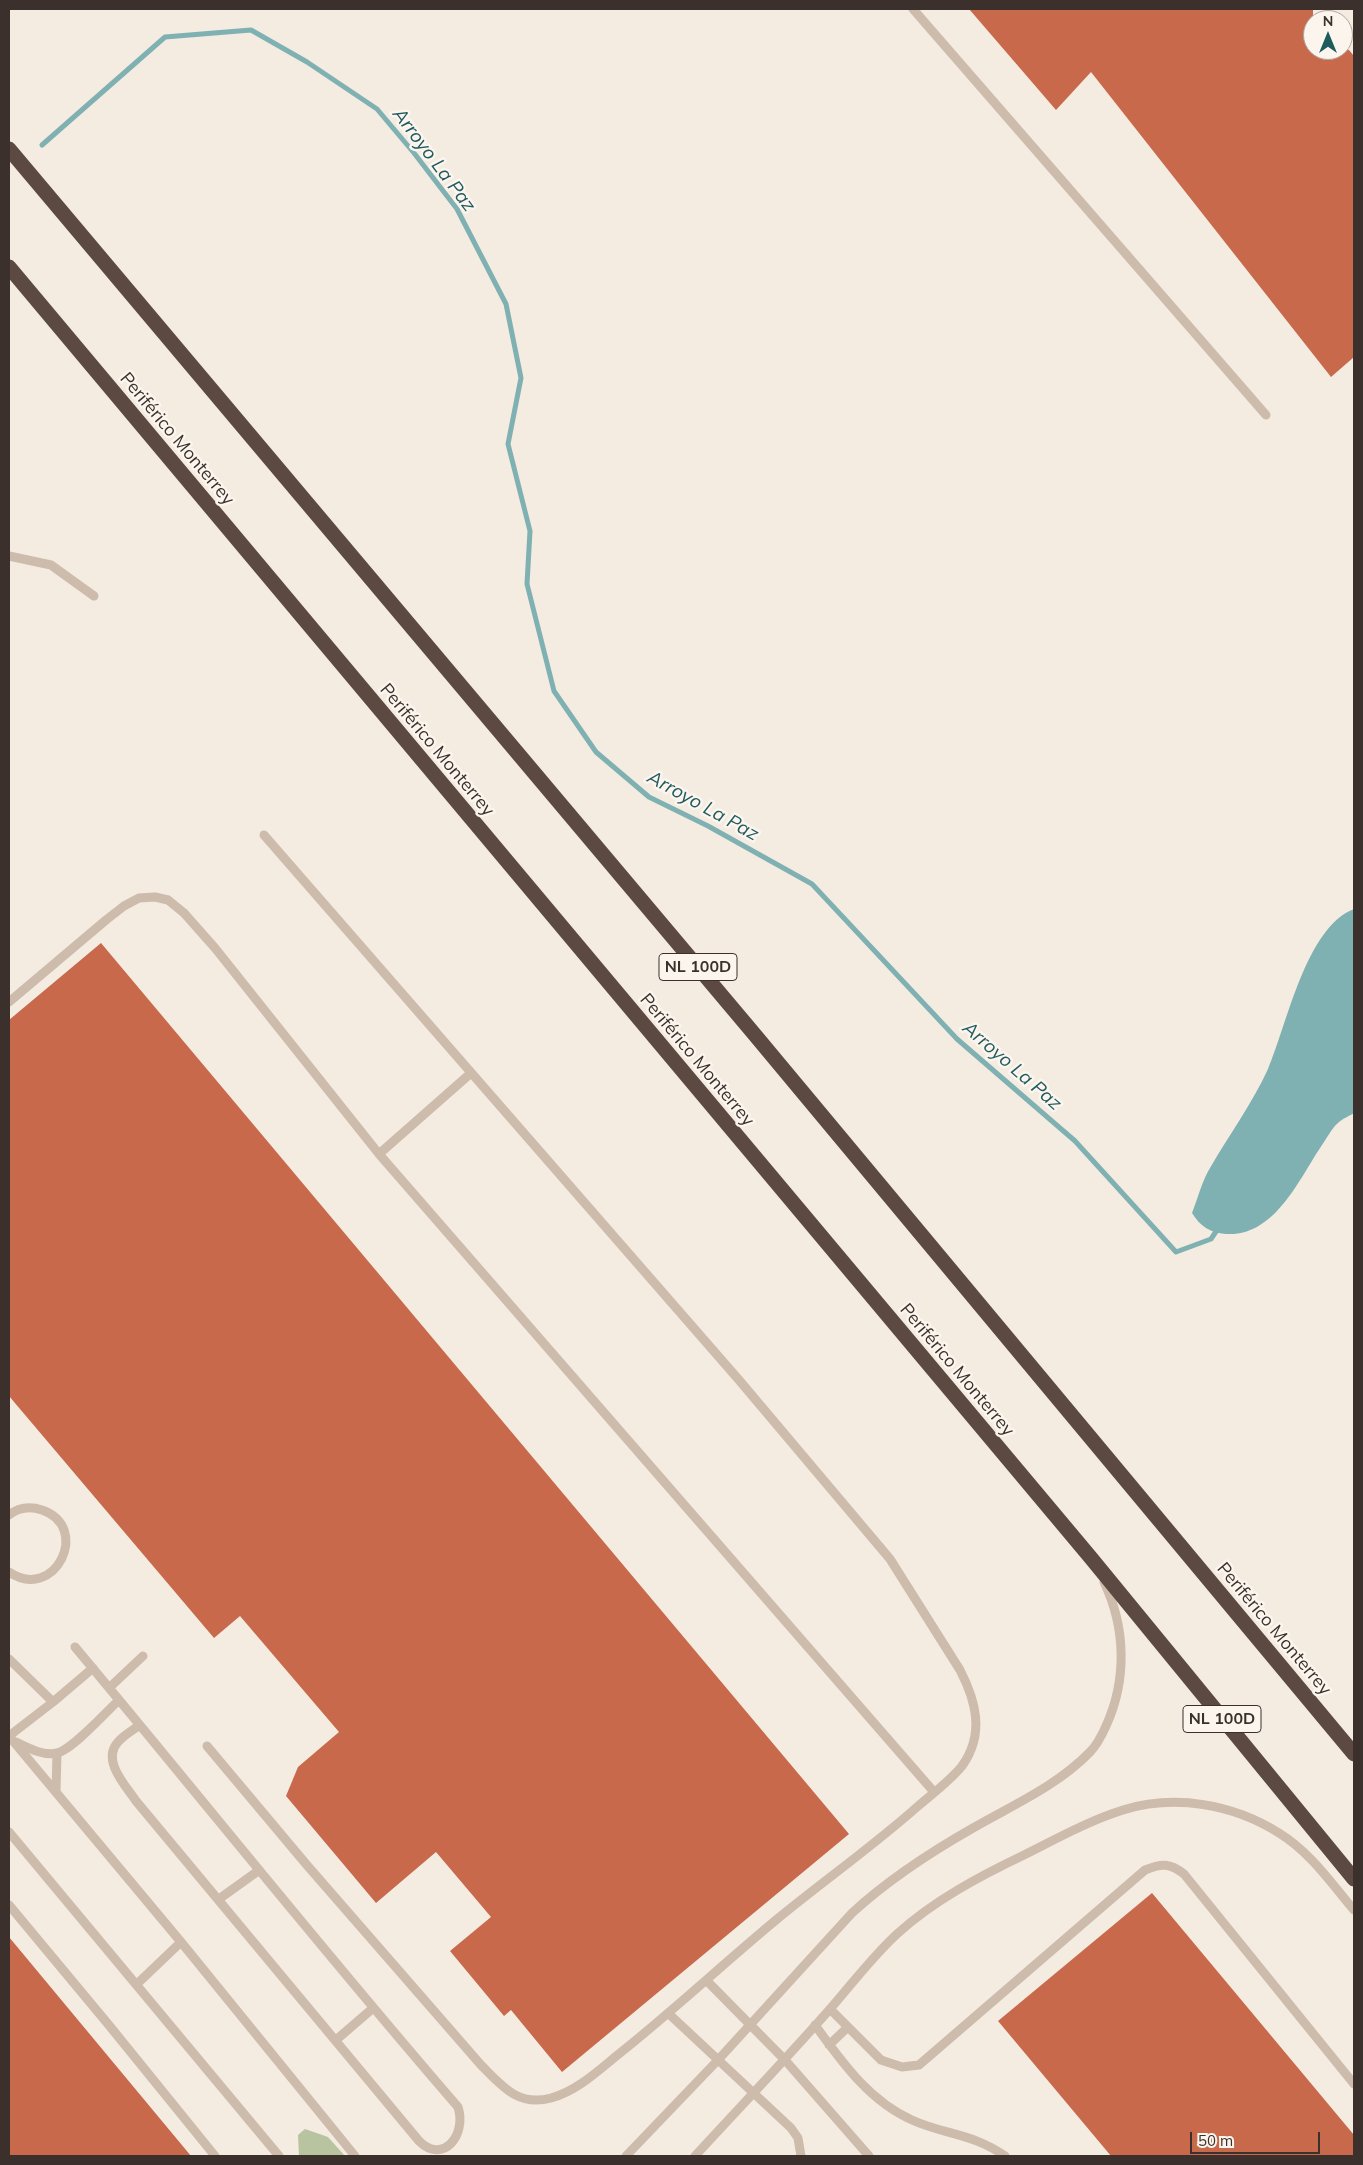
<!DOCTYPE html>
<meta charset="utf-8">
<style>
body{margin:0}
#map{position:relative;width:1363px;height:2165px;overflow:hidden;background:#f4ebe1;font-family:Mulish,sans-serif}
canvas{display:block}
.frame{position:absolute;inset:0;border:10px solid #3b302b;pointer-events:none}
.north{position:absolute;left:1303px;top:10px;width:50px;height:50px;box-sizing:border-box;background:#fbf5ee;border:1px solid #aea6a0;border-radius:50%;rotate:0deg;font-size:14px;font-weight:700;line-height:20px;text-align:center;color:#3b302b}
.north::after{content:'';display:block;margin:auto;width:18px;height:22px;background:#1f5a5e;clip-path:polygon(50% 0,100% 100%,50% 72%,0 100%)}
.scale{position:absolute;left:1190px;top:2132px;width:130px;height:22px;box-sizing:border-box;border:2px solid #3b302b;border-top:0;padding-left:6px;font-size:15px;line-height:18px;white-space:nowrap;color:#3b302b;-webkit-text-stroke:4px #fbf5ee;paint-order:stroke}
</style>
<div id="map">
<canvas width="1363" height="2165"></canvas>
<div class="frame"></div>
<div class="north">N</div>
<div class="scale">50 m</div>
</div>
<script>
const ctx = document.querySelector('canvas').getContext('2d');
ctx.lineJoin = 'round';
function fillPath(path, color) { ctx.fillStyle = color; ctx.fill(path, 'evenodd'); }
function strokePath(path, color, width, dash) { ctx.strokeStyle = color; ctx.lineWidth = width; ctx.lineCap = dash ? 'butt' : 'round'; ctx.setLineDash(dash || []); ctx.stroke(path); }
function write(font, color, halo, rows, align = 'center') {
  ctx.font = font + ' Mulish,sans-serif'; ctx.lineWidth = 5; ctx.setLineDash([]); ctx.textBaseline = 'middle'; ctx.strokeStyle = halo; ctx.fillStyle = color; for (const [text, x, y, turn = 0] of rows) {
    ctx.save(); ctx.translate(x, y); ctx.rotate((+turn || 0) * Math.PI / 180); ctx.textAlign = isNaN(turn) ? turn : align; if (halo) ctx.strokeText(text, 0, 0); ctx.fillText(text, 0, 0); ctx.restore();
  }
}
fillPath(new Path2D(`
 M305,2129L328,2137L345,2156H299L298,2135Z`), '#b8c4a0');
fillPath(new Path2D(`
 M1354,909V1113C1349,1116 1342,1119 1338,1123C1332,1128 1327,1138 1322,1145C1299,1179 1275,1237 1226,1234C1210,1233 1200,1226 1192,1213C1198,1198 1202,1181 1210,1168C1229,1135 1252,1104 1268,1069C1287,1025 1306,927 1354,909Z`), '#7fb0b2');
strokePath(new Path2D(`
 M42,145L165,37L251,30L307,62L377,109L414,153L457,209L506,304L521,378L508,444L530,531L527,584L554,691L596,752L649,797L708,826L812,884L957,1039L1075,1141L1176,1252L1211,1239L1219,1227`), '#7fb0b2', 5);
fillPath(new Path2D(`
 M969,9H1313V50H1349L1354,56V357L1331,377L1091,72L1056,110Z
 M101,943L849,1834L562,2072L511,2010L504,2016L450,1951L491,1917L436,1852L376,1903L286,1796L298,1767L339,1732L240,1616L214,1638L9,1396V1020Z
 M1152,1893L1354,2135V2156H1111L998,2021Z
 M9,1937L191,2156H9Z`), '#c8694b');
strokePath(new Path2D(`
 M913,9L1266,415
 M9,556L51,565L94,596
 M9,1002L106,920L124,906L139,898L155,897L168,900L184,913L215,948L379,1154L934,1792
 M379,1154L471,1073
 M9,1515C18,1508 30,1506 42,1510C92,1527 55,1603 9,1572
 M75,1647C203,1800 327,1956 458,2107C467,2135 443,2165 419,2141L136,1801C126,1786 101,1760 118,1742C124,1735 133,1730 140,1725
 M9,1659L53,1702
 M109,1688L143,1656
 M9,1736L181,1942L355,2156
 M9,1736L53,1702L93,1668
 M16,1742C28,1748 43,1756 57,1753C72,1750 107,1711 119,1700
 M207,1746L306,1864L481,2065C502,2086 518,2107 551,2098C577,2091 599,2070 620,2053C674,2010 723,1964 776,1920C822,1882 872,1847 917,1807C932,1794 950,1781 962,1766C985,1734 976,1701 960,1670L890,1559L739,1380L264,835
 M56,1792L57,1753
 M9,1832L279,2156
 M219,1899L258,1871
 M9,1905L108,2024L215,2156
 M707,1981L785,2060L869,2156
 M137,1984L181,1942
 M830,2009L881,2060L902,2067L919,2065L1145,1870C1162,1863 1170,1863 1184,1874L1354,2084
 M669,2014L791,2128L798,2138L801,2156
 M815,2025C842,2062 869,2101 912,2120C945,2135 972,2133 1005,2156
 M336,2040L372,2009
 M829,2045L848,2027
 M626,2156L718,2060L852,1913C889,1879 929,1853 973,1828C1013,1805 1057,1786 1090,1752C1097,1745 1102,1735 1106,1726C1127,1680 1126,1628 1104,1582
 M695,2156C740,2107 786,2059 830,2009C852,1984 872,1957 897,1934C933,1901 980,1876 1024,1855C1056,1839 1088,1821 1123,1810C1175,1794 1233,1804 1279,1833C1310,1852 1331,1883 1354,1910`), '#cdbbac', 9);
strokePath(new Path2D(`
 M9,149L755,1035L1354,1754
 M9,267L1091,1558L1354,1879`), '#5c4a42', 15);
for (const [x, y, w] of [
 [698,967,78],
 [1222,1719,78]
]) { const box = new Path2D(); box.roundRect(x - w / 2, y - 13.5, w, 27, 4); ctx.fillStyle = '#fbf5ee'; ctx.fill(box); strokePath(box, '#3b302b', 1); }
write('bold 16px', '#3b302b', null, [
 ["NL 100D",698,967],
 ["NL 100D",1222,1719]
]);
write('18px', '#3b302b', '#fbf5ee', [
 ["Periférico Monterrey",177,439,50],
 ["Periférico Monterrey",437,750,50],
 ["Periférico Monterrey",697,1060,50],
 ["Periférico Monterrey",957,1370,50],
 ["Periférico Monterrey",1274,1629,50]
]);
write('italic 19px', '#1f5a5e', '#fbf5ee', [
 ["Arroyo La Paz",434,160,53],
 ["Arroyo La Paz",703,806,29],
 ["Arroyo La Paz",1012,1066,41]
]);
</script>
